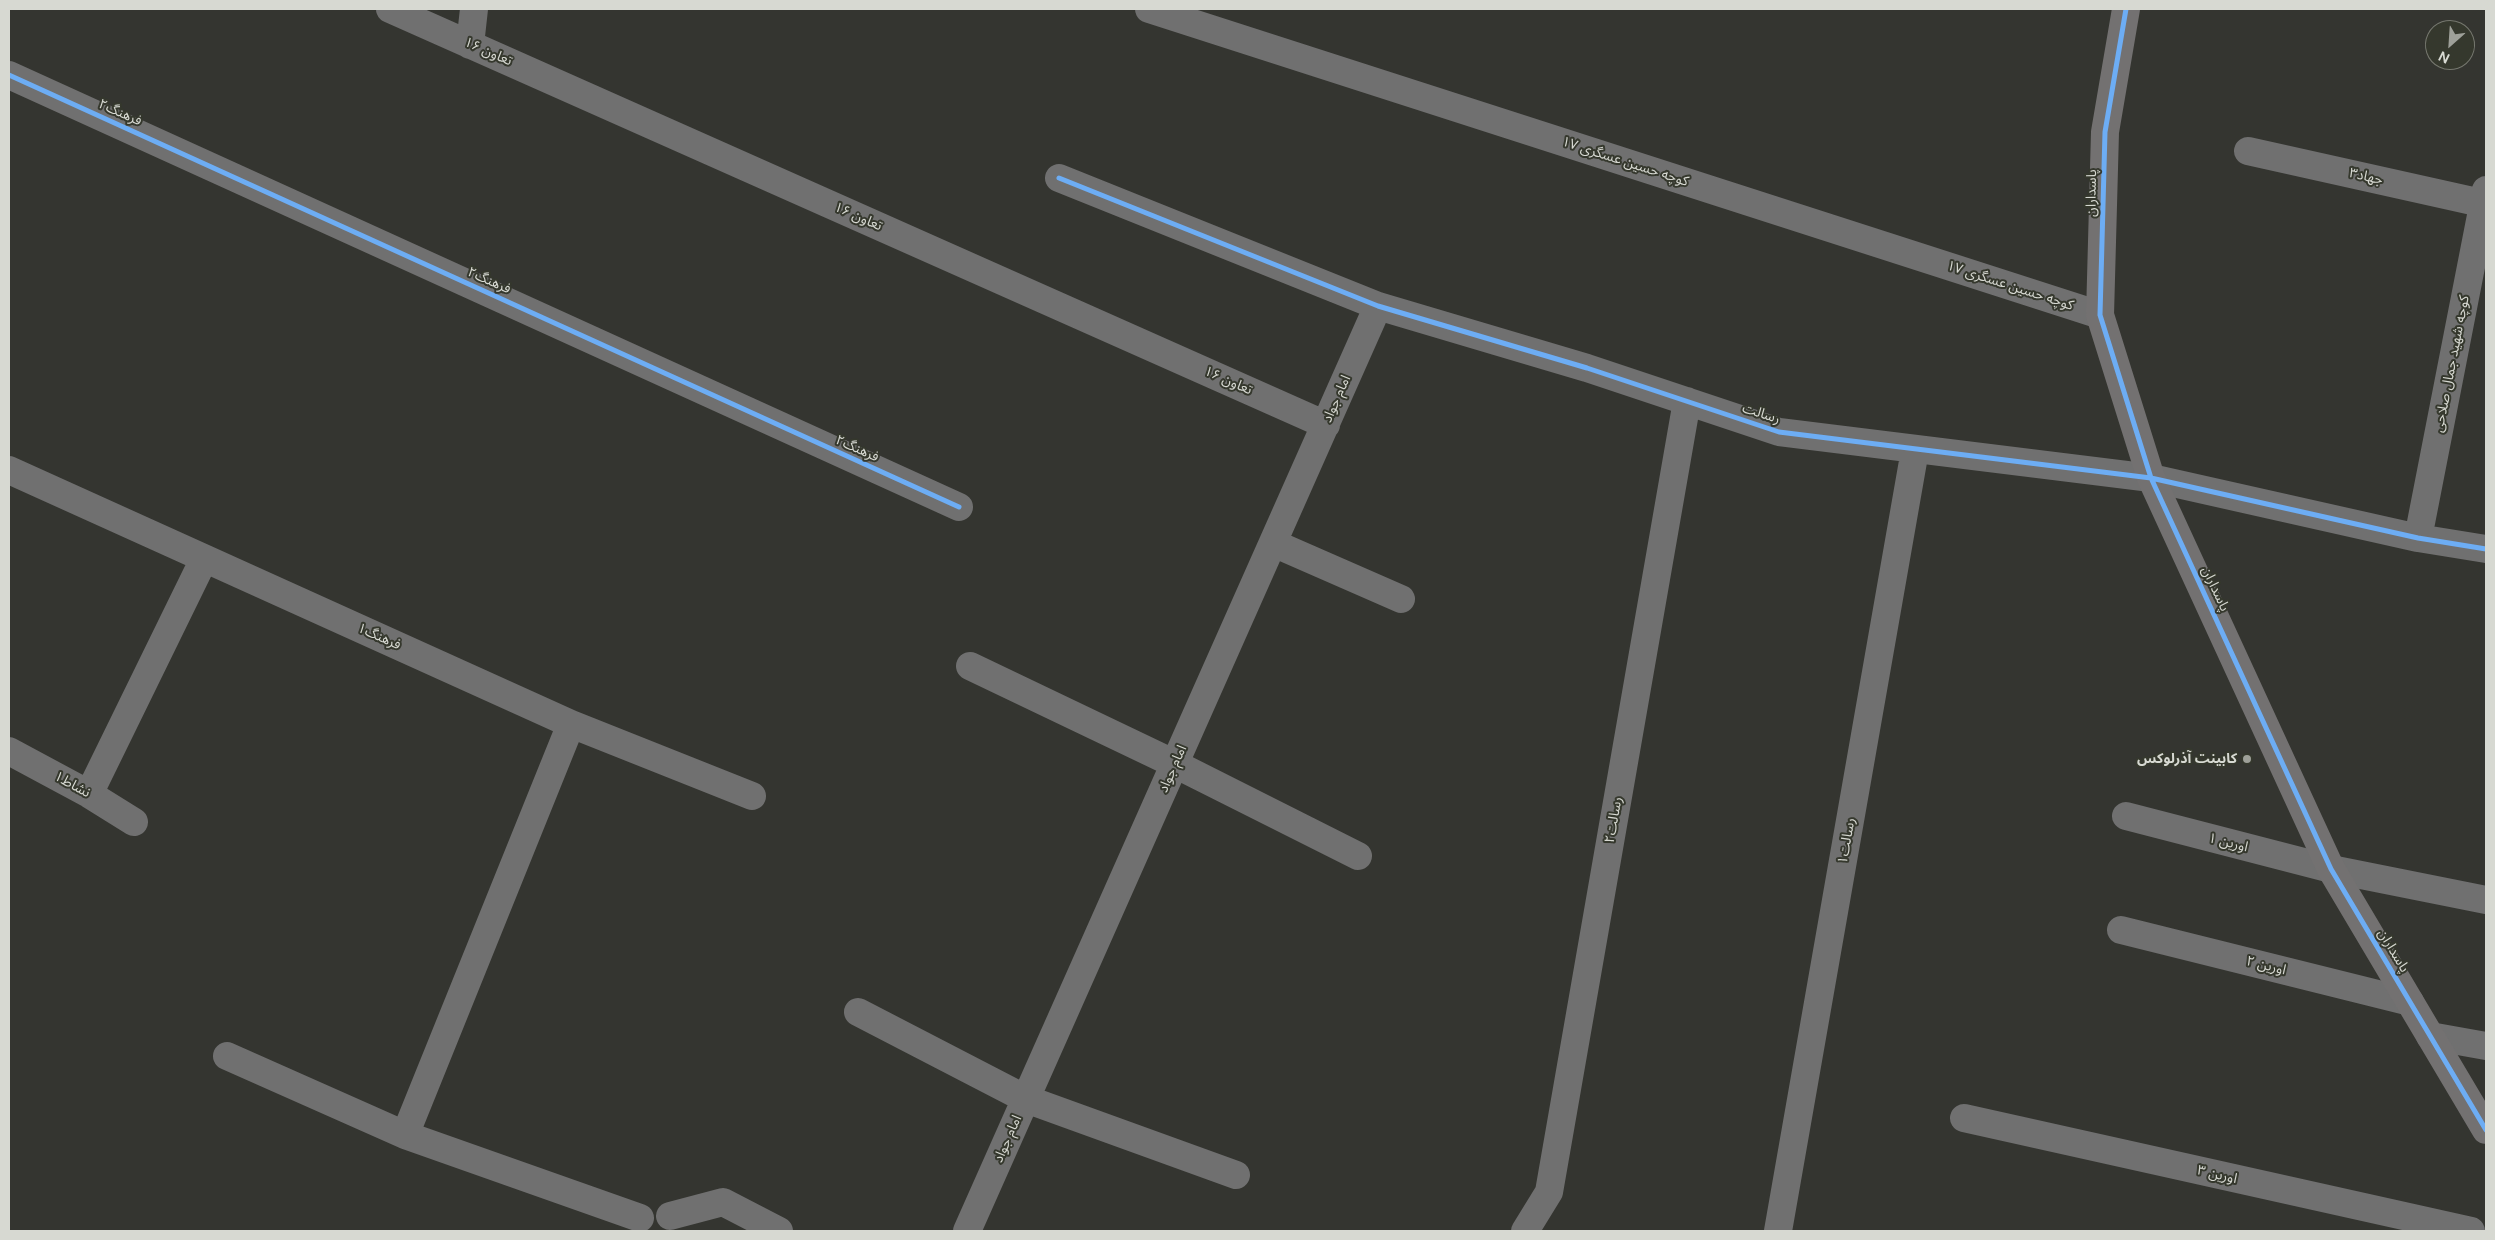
<!DOCTYPE html>
<meta charset="utf-8">
<style>
body{margin:0}
#map{position:relative;width:2495px;height:1240px;overflow:hidden;background:#343530;font-family:"DM Sans",sans-serif}
canvas{display:block}
.frame{position:absolute;inset:0;border:10px solid #d7d9d2;pointer-events:none}
.north{position:absolute;left:2425px;top:20px;width:50px;height:50px;box-sizing:border-box;background:#35382d;border:1px solid #76786f;border-radius:50%;rotate:206deg;font-size:14px;font-weight:700;line-height:20px;text-align:center;color:#d7d9d2}
.north::after{content:'';display:block;margin:auto;width:18px;height:22px;background:#9ea099;clip-path:polygon(50% 0,100% 100%,50% 72%,0 100%)}
</style>
<div id="map">
<canvas width="2495" height="1240"></canvas>
<div class="frame"></div>
<div class="north">N</div>
</div>
<script>
const ctx = document.querySelector('canvas').getContext('2d');
ctx.lineJoin = 'round';
function strokePath(path, color, width, dash) { ctx.strokeStyle = color; ctx.lineWidth = width; ctx.lineCap = dash ? 'butt' : 'round'; ctx.setLineDash(dash || []); ctx.stroke(path); }
function write(font, color, halo, rows, align = 'center') {
  ctx.font = font + ' "DM Sans","Noto Sans Arabic",sans-serif'; ctx.lineWidth = 4; ctx.setLineDash([]); ctx.textBaseline = 'middle'; ctx.strokeStyle = halo; ctx.fillStyle = color; for (const [text, x, y, turn = 0] of rows) {
    ctx.save(); ctx.translate(x, y); ctx.rotate((+turn || 0) * Math.PI / 180); ctx.textAlign = isNaN(turn) ? turn : align; if (halo) ctx.strokeText(text, 0, 0); ctx.fillText(text, 0, 0); ctx.restore();
  }
}
strokePath(new Path2D(`
 M390,9L1326,425
 M1149,9L2100,315
 M470,45L474,9
 M9,75L959,507
 M2248,151L2486,204
 M1059,178L1378,306L1587,368L1779,432L2151,478L2418,538L2486,549
 M9,470L571,724L752,796
 M2418,538L2486,190
 M1273,543L1401,599
 M970,666L1175,764L1358,856
 M9,751L89,794L134,822
 M89,794L204,559
 M2126,816L2331,869L2486,900
 M2121,930L2410,1002
 M858,1012L1026,1099L1236,1175
 M2430,1036L2486,1046
 M227,1056L405,1135L640,1218
 M1964,1118L2471,1231
 M405,1135L571,724
 M670,1216L723,1202L779,1231
 M967,1231L1378,306
 M1525,1231L1549,1192L1687,401
 M1778,1231L1915,450`), '#707070', 28);
strokePath(new Path2D(`
 M2126,9L2105,132L2100,315L2151,478L2331,869L2486,1130`), '#737171', 28);
strokePath(new Path2D(`
 M2126,9L2105,132L2100,315L2151,478L2331,869L2486,1130
 M9,75L959,507
 M1059,178L1378,306L1587,368L1779,432L2151,478L2418,538L2486,549`), '#6dadf4', 5);
for (const [x, y, r, color] of [
 [2247,759,5,"#9ea099"]
]) { const dot = new Path2D(); dot.arc(x, y, r, 0, 2 * Math.PI); ctx.fillStyle = color; ctx.fill(dot); strokePath(dot, '#35382d', 2); }
write('14px', '#d7d9d2', '#35382d', [
 ["تعاون ۱۶",488,52,24],
 ["فرهنگ۲",120,113,24],
 ["کوچه حسین عسگری ۱۷",1625,162,18],
 ["جهاد۳",2366,177,13],
 ["پاسداران",2092,193,-89],
 ["تعاون ۱۶",858,217,24],
 ["فرهنگ۲",489,281,24],
 ["کوچه حسین عسگری ۱۷",2010,286,18],
 ["کوچه شهید جمال صلاحی",2452,364,-79],
 ["تعاون ۱۶",1228,381,24],
 ["امام جواد",1337,399,-66],
 ["رسالت",1761,414,18],
 ["فرهنگ۲",857,449,24],
 ["پاسداران",2215,589,65],
 ["فرهنگ۱",379,637,24],
 ["امام جواد",1173,769,-66],
 ["نشاط۱",72,785,29],
 ["رسالت۲",1614,820,-80],
 ["رسالت۱",1847,841,-80],
 ["اورین ۱",2228,843,14],
 ["پاسداران",2393,951,59],
 ["اورین ۲",2266,966,14],
 ["امام جواد",1008,1139,-66],
 ["اورین ۳",2217,1175,13]
]);
write('bold 14px', '#d7d9d2', '#35382d', [
 ["کابینت آذرلوکس",2237,759]
], 'right');
</script>
